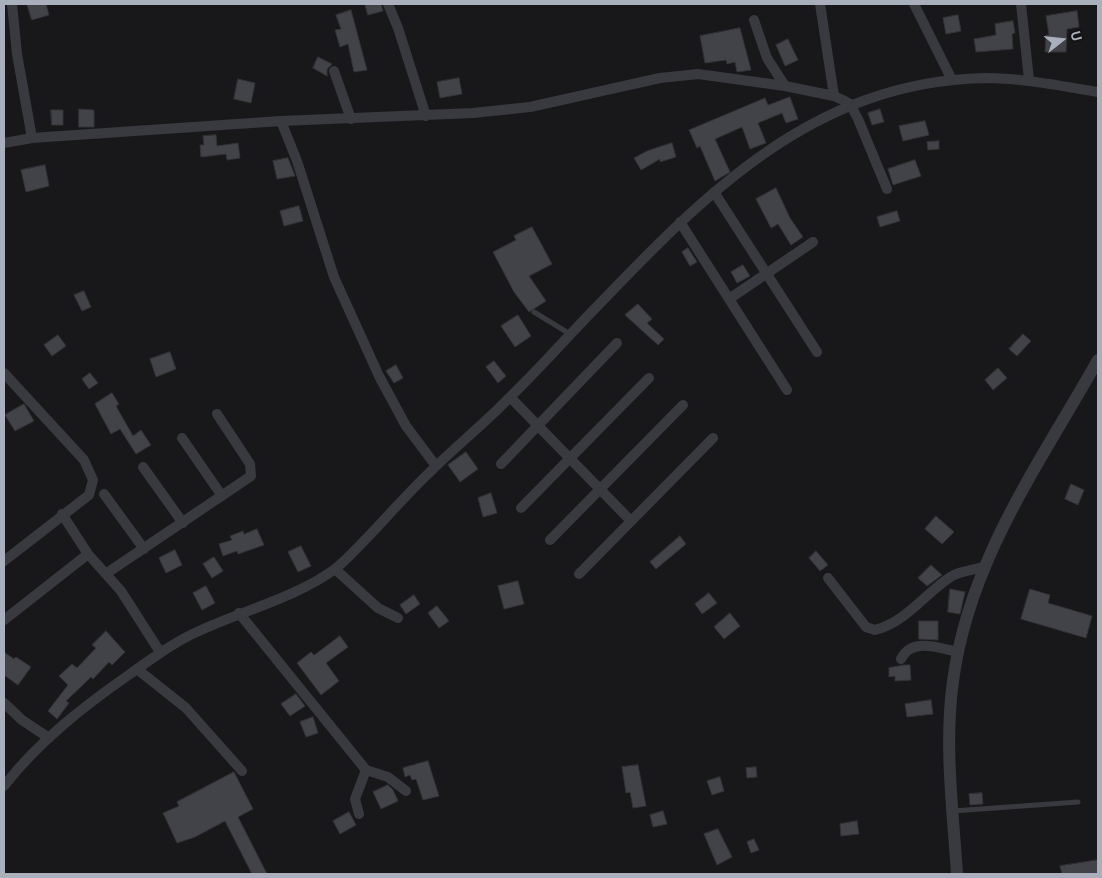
<!DOCTYPE html>
<style>
body{margin:0}
#map{position:relative;width:1102px;height:878px;overflow:hidden;background:#18181b;font-family:"DM Sans",sans-serif}
canvas{display:block}
.frame{position:absolute;inset:0;border:5px solid #a9b0bc;pointer-events:none}
.north{position:absolute;left:1037px;top:15px;width:50px;height:50px;-webkit-text-stroke:4px #131316;paint-order:stroke;rotate:74deg;font-size:14px;font-weight:700;line-height:20px;text-align:center;color:#a9b0bc}
.north::after{content:'';display:block;margin:auto;width:18px;height:22px;background:#a9b0bc;clip-path:polygon(50% 0,100% 100%,50% 72%,0 100%)}
</style>
<div id="map">
<canvas width="1102" height="878"></canvas>
<div class="frame"></div>
<div class="north">U</div>
</div>
<script>
const ctx = document.querySelector('canvas').getContext('2d');
ctx.lineJoin = 'round';
function fillPath(path, color) { ctx.fillStyle = color; ctx.fill(path, 'evenodd'); }
function strokePath(path, color, width, dash) { ctx.strokeStyle = color; ctx.lineWidth = width; ctx.lineCap = dash ? 'butt' : 'round'; ctx.setLineDash(dash || []); ctx.stroke(path); }
const building = new Path2D(`
 M27,4H46L49,15L32,20Z
 M365,4H381L383,11L368,15Z
 M351,10L367,70L354,72L348,44L340,47L335,30L341,29L336,15Z
 M1077,11L1079,27L1067,29L1066,52H1045L1046,35H1049L1046,16Z
 M958,15L961,31L946,34L943,18Z
 M1013,21L1015,33L1012,34L1013,49L976,52L974,39L996,35L995,24Z
 M740,28L751,70L737,72L735,62L727,64L726,60L705,63L700,36Z
 M788,39L798,60L785,66L776,45Z
 M318,57L332,64L327,69V76L313,68Z
 M459,78L462,94L440,98L437,82Z
 M238,79L255,83L251,103L234,99Z
 M790,97L798,119L786,123L782,113L758,123L766,143L750,149L742,127L715,139L730,172L715,181L700,146L697,148L689,130L765,98L768,105Z
 M79,109L94,110V127H79Z
 M880,109L884,122L872,125L868,113Z
 M51,110H63V125H52Z
 M925,121L929,135L903,141L899,126Z
 M216,135L217,146L238,143L240,158L227,160L226,154L201,157L200,145H204L203,136Z
 M939,141V149L928,150L927,142Z
 M672,143L676,157L660,162V159L641,170L634,158L647,151Z
 M288,158L295,176L277,179L273,161Z
 M915,160L921,176L893,185L888,169Z
 M45,165L49,186L26,192L21,170Z
 M776,188L790,218L803,237L791,245L778,224L771,228L756,199Z
 M299,206L303,221L284,226L280,211Z
 M897,211L900,221L880,227L877,217Z
 M532,227L552,264L529,276L546,301L529,312L514,292L493,252L516,240L514,236Z
 M688,248L697,262L690,266L682,252Z
 M743,265L750,276L737,283L731,272Z
 M84,291L91,307L82,311L74,295Z
 M638,304L652,319L647,323L664,339L658,345L625,315Z
 M518,315L531,336L515,347L501,326Z
 M1023,334L1031,341L1017,356L1009,349Z
 M58,335L66,346L52,356L44,345Z
 M170,352L176,369L156,377L150,359Z
 M494,361L506,376L498,383L486,367Z
 M396,365L403,378L394,383L386,371Z
 M998,368L1007,378L993,390L985,380Z
 M90,373L98,383L89,389L82,379Z
 M112,393L119,404L116,406L133,436L141,430L151,445L136,454L120,429L111,434L95,404Z
 M24,404L34,421L15,431L5,415Z
 M466,452L478,469L460,482L448,465Z
 M1071,484L1084,490L1078,505L1065,499Z
 M491,493L497,513L483,517L478,498Z
 M936,516L954,532L942,544L925,529Z
 M257,529L264,545L238,554L237,551L223,556L219,544L232,540L230,536L243,531L244,534Z
 M680,536L686,544L656,569L650,562Z
 M301,546L311,566L298,572L288,552Z
 M175,550L182,565L166,573L159,558Z
 M816,551L828,565L820,571L809,558Z
 M214,557L223,571L212,578L203,564Z
 M931,565L942,575L927,586L918,578Z
 M518,581L524,604L504,609L498,586Z
 M206,586L215,603L202,610L193,593Z
 M950,589L965,592L960,614L948,612Z
 M1030,589L1050,595L1048,603L1092,616L1086,638L1021,619Z
 M709,593L717,603L702,614L695,604Z
 M414,595L420,604L406,614L400,605Z
 M437,606L449,621L439,628L428,613Z
 M730,613L740,626L724,639L714,627Z
 M919,621H938V640L919,639Z
 M106,631L125,652L112,665L109,662L93,679L91,677L66,701L69,703L57,719L48,711L68,685L59,676L72,664L77,668L96,648L92,645Z
 M340,636L348,647L326,663L339,681L321,695L297,663L311,652L314,655Z
 M4,652L14,659L16,657L31,667L18,685L4,675Z
 M904,665H910L911,680L895,681V676L889,677V668Z
 M296,694L305,706L290,716L281,704Z
 M931,700L933,714L907,717L905,704Z
 M313,717L318,733L306,737L300,722Z
 M428,761L439,796L423,800L416,779L412,780L410,775L405,777L403,768Z
 M638,765L646,806L633,808L630,792L626,793L622,767Z
 M756,767L757,777L747,778L746,768Z
 M234,772L253,809L238,817L267,874H252L225,821L195,837L177,843L163,813L179,806L177,802Z
 M720,777L724,791L712,795L707,781Z
 M388,785L393,790L398,801L381,809L373,792Z
 M982,793L983,804L970,805L969,794Z
 M663,811L667,824L653,827L650,815Z
 M349,812L356,825L340,834L333,821Z
 M857,821L859,834L841,836L840,824Z
 M718,829L732,857L717,865L704,834Z
 M754,839L759,850L751,853L747,842Z
 M1098,860V874H1062L1060,866Z`);
fillPath(building, '#424348');
strokePath(building, '#323237', 1);
strokePath(new Path2D(`
 M534,312L570,334
 M953,811L1078,802`), '#393a40', 5);
strokePath(new Path2D(`
 M12,4L17,54L32,138L281,121L473,113L530,107L660,78L698,74L785,86L834,96L845,101L850,104L858,119L887,189
 M388,4L398,28L426,116
 M820,4L834,96
 M914,4L952,80
 M1021,4L1029,80
 M754,20L767,58L785,86
 M334,71L351,119
 M281,121L297,161L334,277L379,376L406,426L436,466
 M4,143L32,138
 M714,192L817,352
 M680,222L787,390
 M729,299L813,242
 M4,373L84,460L93,480L89,495L4,561
 M510,397L631,521
 M182,438L222,496
 M501,464L617,343
 M143,467L183,523
 M104,494L144,549
 M521,508L649,378
 M62,514L88,554L121,591L160,652
 M550,540L683,405
 M335,569L378,608L398,618
 M107,573L251,476L250,464L217,414
 M579,574L713,438
 M828,578L866,627L875,630C907,622 926,592 952,576C961,571 973,570 983,567
 M239,613L366,770L388,777L406,791
 M4,620L88,554
 M901,659C912,637 939,648 958,652
 M137,669L186,708L242,771
 M4,703L22,720L49,738
 M4,786C39,741 84,706 130,674C153,658 174,642 199,631C242,611 297,597 335,569C345,561 355,550 364,541C386,518 407,494 430,472C455,447 484,424 509,398C535,373 559,346 584,320C697,202 808,82 984,78C1023,78 1060,86 1098,92
 M359,814L355,799L366,770`), '#393a40', 10);
strokePath(new Path2D(`
 M957,874C953,811 944,745 953,681C969,560 1040,463 1098,360`), '#393a40', 12);
</script>
